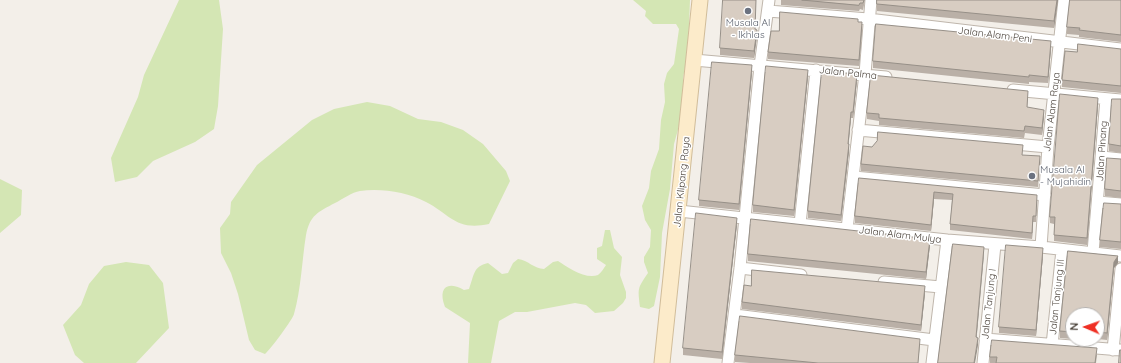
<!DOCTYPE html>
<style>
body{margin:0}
#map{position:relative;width:1121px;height:363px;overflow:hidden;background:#f3efe9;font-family:Quicksand,sans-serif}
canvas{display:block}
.north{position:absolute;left:1065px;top:307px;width:40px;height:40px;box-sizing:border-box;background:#fff;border:1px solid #b5b2af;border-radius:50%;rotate:272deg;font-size:11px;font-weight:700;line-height:16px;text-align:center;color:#473f37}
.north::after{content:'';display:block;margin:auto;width:14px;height:18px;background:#ef2f24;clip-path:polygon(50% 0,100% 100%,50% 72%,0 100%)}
</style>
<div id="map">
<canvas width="1121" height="363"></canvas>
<div class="north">N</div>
</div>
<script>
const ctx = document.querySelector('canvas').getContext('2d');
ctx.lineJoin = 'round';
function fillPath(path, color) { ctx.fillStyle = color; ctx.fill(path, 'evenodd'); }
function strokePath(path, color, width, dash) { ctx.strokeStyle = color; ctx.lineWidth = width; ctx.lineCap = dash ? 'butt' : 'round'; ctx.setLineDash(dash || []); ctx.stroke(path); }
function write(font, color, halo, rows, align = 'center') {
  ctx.font = font + ' Quicksand,sans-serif'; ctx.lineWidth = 3; ctx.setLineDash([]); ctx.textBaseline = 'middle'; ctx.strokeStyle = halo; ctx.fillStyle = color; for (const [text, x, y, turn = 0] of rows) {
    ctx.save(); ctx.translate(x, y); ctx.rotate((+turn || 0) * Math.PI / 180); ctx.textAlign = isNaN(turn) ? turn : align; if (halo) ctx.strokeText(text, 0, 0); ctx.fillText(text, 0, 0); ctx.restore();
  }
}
fillPath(new Path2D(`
 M179,0H219L223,29L218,106L214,129L195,142L153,161L137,177L115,182L111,158L138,97L144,75Z
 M633,0H690L688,53L683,78L685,97L683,103L679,126L674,144L670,189L662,233L660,277L654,306L649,309L640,307C638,288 637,289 648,273L644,262V257L650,247L651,230L645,220L642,206L649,188L651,171L659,149L661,120L665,102L664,84L667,73L674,64L679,29L676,24H653L645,16L646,11Z
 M367,102L390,106L418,119L441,122L463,130L483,144L506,171L510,181L489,224C456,231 451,215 426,202C407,192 381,188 360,191C352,192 343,199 335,203C318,212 310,215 306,235C302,260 301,290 294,314C293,319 270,350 265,354L255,350L249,340L238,294L231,273L221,253L220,228L230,214L231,202L257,165L312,120L334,109Z
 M0,179L22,190L21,215L0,233Z
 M605,230H610L614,248L622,257L620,275L626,292V298L623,303L614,311L595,313L586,305L575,303L527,312H515L499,321L491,363H468L470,323L445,307C438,289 446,280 464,290L469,289C474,276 473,266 488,263L502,274L508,273L513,263L518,259C528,260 534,269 544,269L553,262L558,261C567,267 586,280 598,275C601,273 604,268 606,265L597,259V248L602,246Z
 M126,262L149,265L163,283L169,328L136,363H84L75,355L63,325L81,305L89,284L104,266Z`), '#d4e6b4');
const street = new Path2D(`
 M768,11L868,19L1121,49
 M694,60L886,77
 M1013,90L1121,100
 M858,130L1048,147
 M1102,157L1121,159
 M854,177L1045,195
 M1098,202L1121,204
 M679,211L947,240L1041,247L1121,256
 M800,224L816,70
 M847,229L865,74L871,0
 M1041,247L1048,147L1064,0
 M1093,252L1106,99
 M740,268L801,275
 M884,282L941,287
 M735,315L934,340
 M985,339L1121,350
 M1052,345L1062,250
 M1113,350L1121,269
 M728,363L740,268L760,66L769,0
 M932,363L947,240
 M983,363L995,245`);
const secondary = new Path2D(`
 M662,363L700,0`);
strokePath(street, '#bfb6ac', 13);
strokePath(secondary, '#d1bd9a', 17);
strokePath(street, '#fff', 11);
strokePath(secondary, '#fcebca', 15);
fillPath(new Path2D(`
 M756,0L755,29L757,36L754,58L720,55V48Z
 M781,0H865L863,10L860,9L859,11L781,5Z
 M877,0H1058L1054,28L877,11Z
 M1121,0V42L1079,37V35L1067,34V27Z
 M858,22L862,29L859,66L768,59V52L779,31Z
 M1051,48L1048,83L1029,82V84L873,68V61Z
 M1121,49V93L1062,87V80L1077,52Z
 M752,72L739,210L699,206V200Z
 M808,76L794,216L753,212V205Z
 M857,80L853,118H851L848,144L849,151L841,221L808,218V211Z
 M1028,98L1027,108L1044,116L1042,135L1025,133L1024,138L879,125V121L867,119V113Z
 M1121,99V153L1109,151V144Z
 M1098,105L1087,245L1054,241V224L1050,223V217Z
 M1023,155L1040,163L1038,187L861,171V164Z
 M1121,159V198L1105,196V189Z
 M859,178L1037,201L1036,222H1033L1032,239L950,230V224L952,200L934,199L931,231L855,223V216Z
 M1121,204V249L1100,247V240Z
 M737,224L722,359L683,355V348Z
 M930,245L926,279L748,261V254Z
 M1068,251L1118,256V263L1114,268L1107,340L1098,339V341L1060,338V331ZM1073,315H1097V339H1073Z
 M1043,255L1036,336L999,333V327Z
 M751,286L925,293L921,331L742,309V302Z
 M920,345L918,363H750L735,362V355Z
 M1097,355L1096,363H990V357Z`), '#bab0a7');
fillPath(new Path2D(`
 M1057,0H1058L1054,28V21Z
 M862,22V29L859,66V60Z
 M757,30V36L754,58V51Z
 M1051,41V48L1048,83V77Z
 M752,65V72L739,210V204Z
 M808,70V76L794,216V210Z
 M857,74V80L853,118V112Z
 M1098,98V105L1087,245V238Z
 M1044,110V116L1042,135V128Z
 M851,112V118L848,151V144Z
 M849,144V151L841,221V215Z
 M934,192V199L931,231V225Z
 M1033,216V222L1032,239V233Z
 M737,218V224L722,359V352Z
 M930,239V245L926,279V272Z
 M984,247V254L976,345V337Z
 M1043,248V255L1036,336V330Z
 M1118,256V263L1114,268L1107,340V333L1114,262Z
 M925,286V293L921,331V325Z
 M978,338V345L975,363H974Z`), '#979088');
const building = new Path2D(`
 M723,0H756L755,29L757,30L754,51L720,48Z
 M802,0H864L863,3H860L859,5Z
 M877,0H1057L1054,21L877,4Z
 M1070,0H1121V35L1079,30L1080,28L1067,27Z
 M780,12L858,19V22H862L859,60L768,52L771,31H779Z
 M876,24L1051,41L1048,77L1029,75V77L873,61Z
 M1078,44L1121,49V86L1062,80L1065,51L1077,52Z
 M712,62L752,65L739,204L699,200Z
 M766,66L808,70L794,210L753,205Z
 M822,71L857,74L853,112H851L848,144H849L841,215L808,211Z
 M871,75L1028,91L1027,107L1044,110L1042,128L1025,126L1024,131L879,118V114L867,113Z
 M1060,94L1098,98L1087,238L1054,235L1055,217H1050Z
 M1112,99H1121V146L1109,144Z
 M878,132L1023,145L1022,155L1040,156L1038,181L861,164L863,146L872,147L877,141Z
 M1107,158L1121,159V191L1105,189Z
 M859,178L1037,195L1036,216H1033L1032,233L950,224L953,194L934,192L931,225L855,216Z
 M1104,203L1121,204V242L1100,240Z
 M696,213L737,218L722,352L683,348Z
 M751,219L930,239L926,272L748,254Z
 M953,244L984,247L976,337L978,338L974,363H938Z
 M1006,245L1043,248L1036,330L999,327Z
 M1068,251L1118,256L1114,262L1107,333L1098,332V335L1097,334V315H1073V332L1060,331Z
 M752,270L925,286L921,325L742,302L744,285L751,286Z
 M740,316L920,339L918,363H818L735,355Z
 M992,340L1097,348L1095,363H996L997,357H990Z
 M1120,350H1121V363H1119Z`);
fillPath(building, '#d8cdc2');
strokePath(building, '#979088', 1);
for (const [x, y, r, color] of [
 [748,11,4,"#6b7280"],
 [1032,176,4,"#6b7280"]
]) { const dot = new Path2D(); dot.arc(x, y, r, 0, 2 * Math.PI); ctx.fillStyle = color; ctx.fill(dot); strokePath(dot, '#fff', 1.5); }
write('10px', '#5b616d', '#fff', [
 ["Musala Al",748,23],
 ["- Ikhlas",748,35],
 ["Musala Al",1040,170,"left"],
 ["- Mujahidin",1040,182,"left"]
]);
write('10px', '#473f37', '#fff', [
 ["Jalan Alam Peni",995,35,7],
 ["Jalan Palma",848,73,6],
 ["Jalan Alam Raya",1052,112,-83],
 ["Jalan Pinang",1102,151,-86],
 ["Jalan Klipang Raya",682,182,-84],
 ["Jalan Alam Mulya",900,235,7],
 ["Jalan Tanjung III",1057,297,-84],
 ["Jalan Tanjung I",989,304,-84]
]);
</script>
